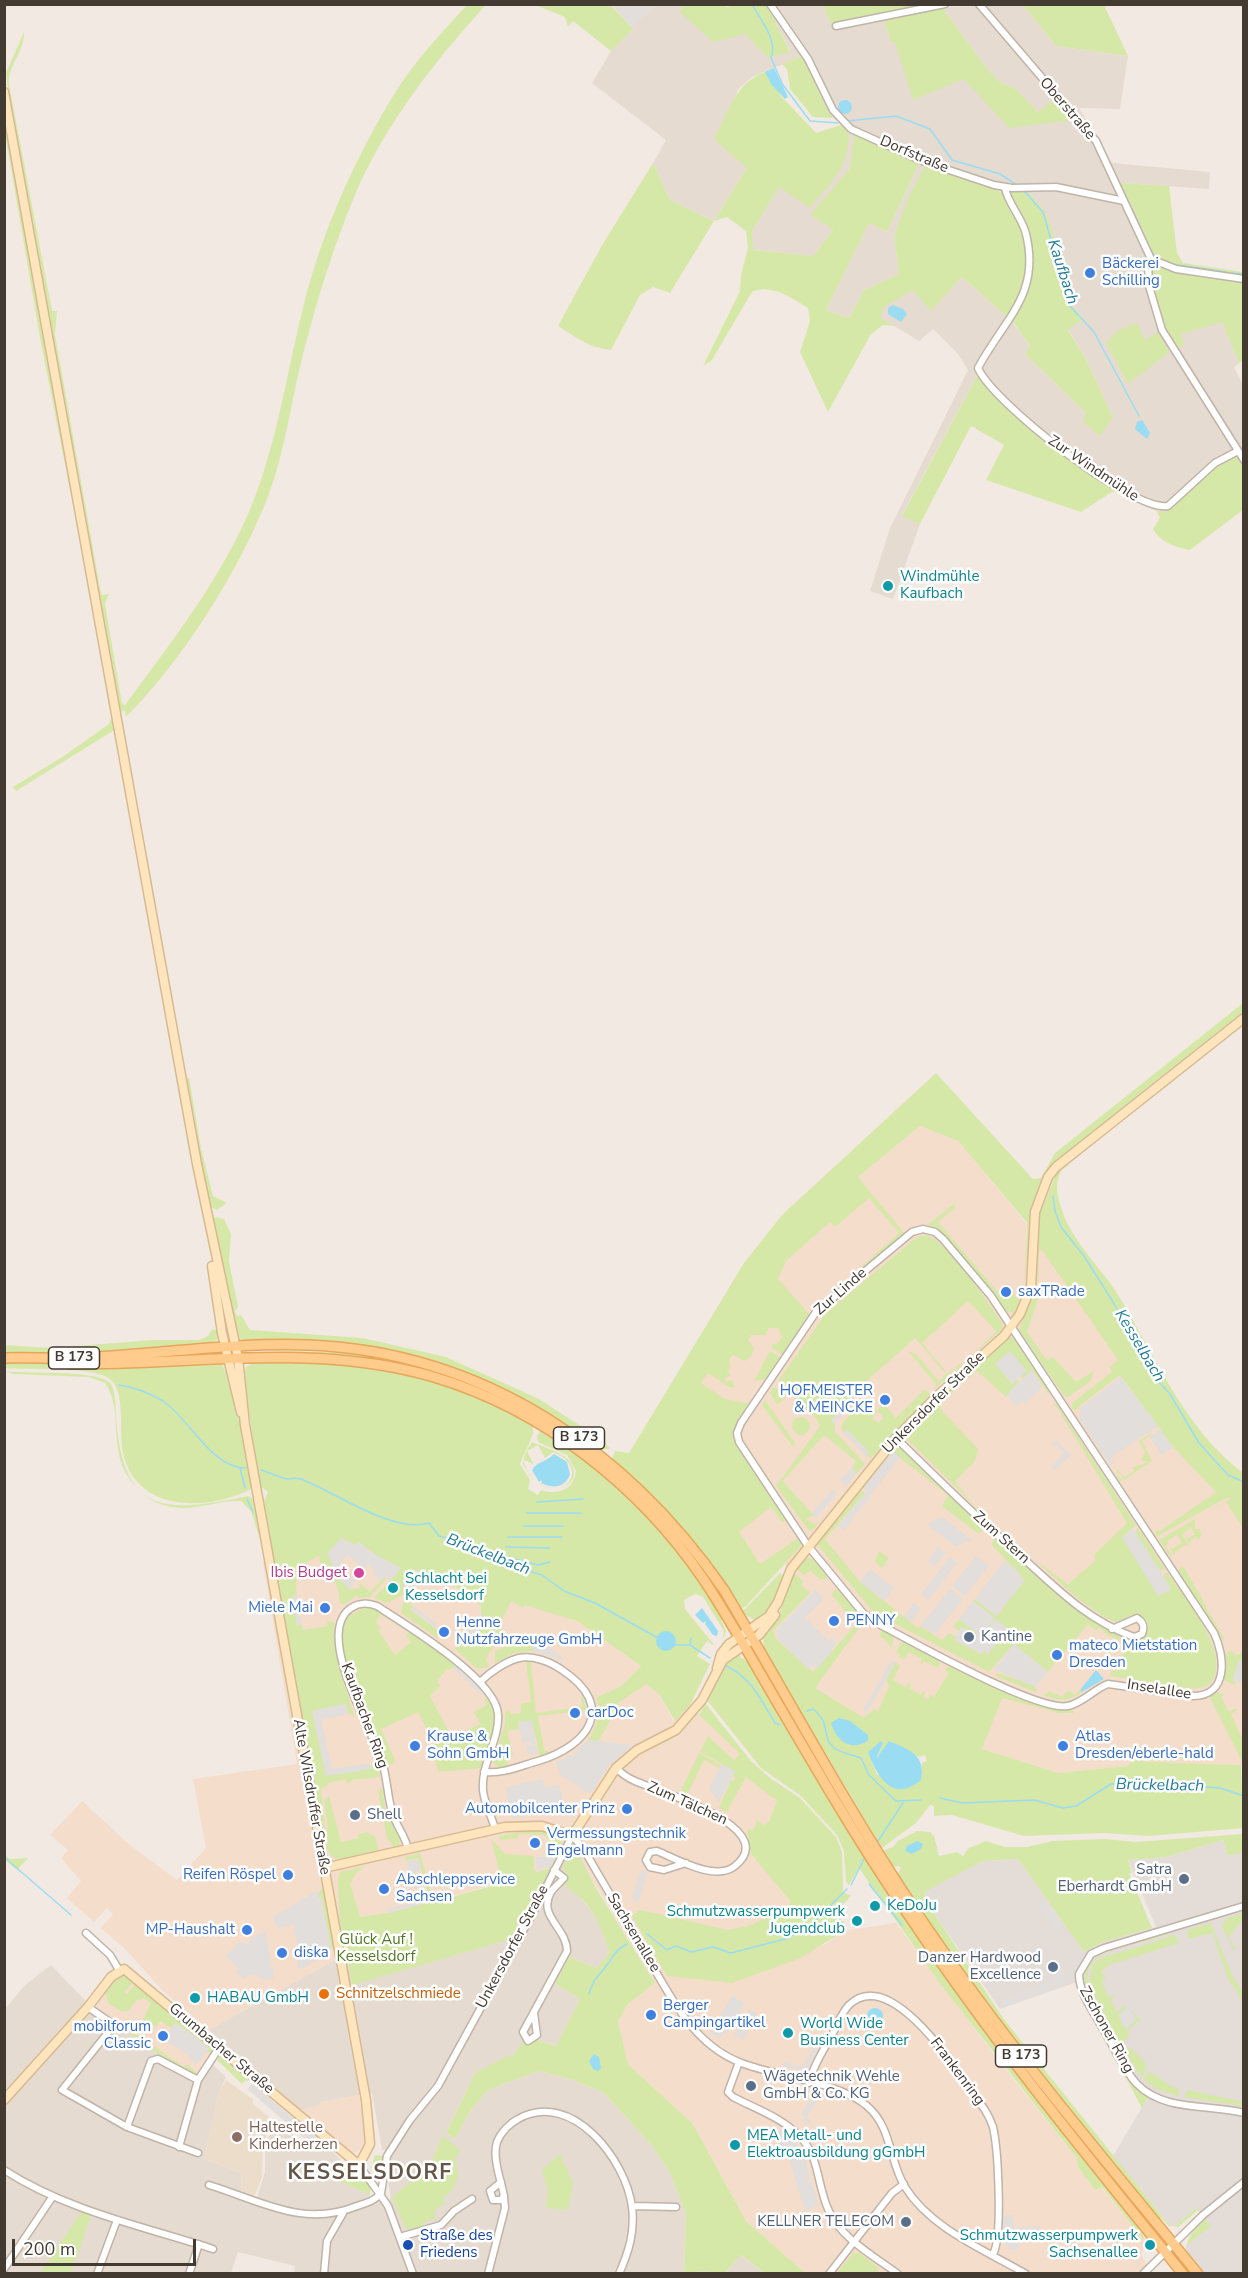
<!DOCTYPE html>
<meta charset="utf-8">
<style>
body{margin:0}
#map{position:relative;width:1248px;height:2278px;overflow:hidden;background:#f2eae2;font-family:"Nunito Sans",sans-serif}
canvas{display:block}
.frame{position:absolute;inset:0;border:6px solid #433a32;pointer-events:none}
.scale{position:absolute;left:12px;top:2239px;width:184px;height:27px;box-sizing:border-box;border:3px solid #433a32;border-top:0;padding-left:8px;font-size:18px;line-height:21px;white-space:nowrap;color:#433a32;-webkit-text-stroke:4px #fff;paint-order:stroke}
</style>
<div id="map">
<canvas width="1248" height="2278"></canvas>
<div class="frame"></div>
<div class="scale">200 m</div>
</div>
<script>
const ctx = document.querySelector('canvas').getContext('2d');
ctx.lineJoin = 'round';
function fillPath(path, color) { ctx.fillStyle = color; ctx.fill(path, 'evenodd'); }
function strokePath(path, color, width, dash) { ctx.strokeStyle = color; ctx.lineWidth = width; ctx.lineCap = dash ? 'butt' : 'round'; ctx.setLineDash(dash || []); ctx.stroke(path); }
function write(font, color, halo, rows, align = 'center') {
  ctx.font = font + ' "Nunito Sans",sans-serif'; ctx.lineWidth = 5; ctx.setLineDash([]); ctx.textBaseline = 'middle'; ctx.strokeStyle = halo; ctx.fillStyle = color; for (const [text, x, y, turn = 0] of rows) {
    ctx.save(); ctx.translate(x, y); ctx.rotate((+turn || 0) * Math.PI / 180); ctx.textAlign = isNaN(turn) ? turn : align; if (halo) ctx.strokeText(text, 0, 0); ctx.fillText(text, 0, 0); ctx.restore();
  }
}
fillPath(new Path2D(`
 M611,4L686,5L679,11L745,33L768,58L790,51L767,5H823L832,24L883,16L891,43L895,42L964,79L1038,112L1016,89L1000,82L988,70L942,7L1023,5L1056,46L1128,56L1120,109L1079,108L1112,163L1210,172L1209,189L1122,183L1151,248L1152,286L1180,334L1222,321L1239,363L1234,367L1243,385V446L1239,448L1241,453L1221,462L1164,514L1144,506L1043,442L977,376L902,515L920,524L893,599L870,591L890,528L968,370L958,354L933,329L919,341L879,317L884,306L913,289L931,310L962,277L1008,318L1000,191L925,166L894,236L899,274L864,290L849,318L826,310L869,223L887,232L919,164L855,135L850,168L811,215L833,230L813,256L752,250V231L779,186L849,132L829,114L802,56L752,77L738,89L731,107L747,168L714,221L670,200L653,163L666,140L592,83L611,51L633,29ZM1025,219L1052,230L1071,305L1083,319L1068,329L1087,361L1113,418L1086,413L1025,354L1030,346L1013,323L1027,296L1033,273L1032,243Z
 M560,1851L570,1855L564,1870L568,1876L565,1884L581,1898L595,1916L603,1929L609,1953L597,1968L569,1957L555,1984L580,1999L556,2046L536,2040L530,2043L524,2041L513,2056L475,2073L446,2133L455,2139L471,2110L488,2090L539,2071L573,2080L604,2093L653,2147L670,2173L686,2213L684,2273L707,2271L710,2273L294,2274L295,2266L238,2252L231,2273L5,2274V2009L24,1986L51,1965L87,2002L161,2056L202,2080L212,2064L226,2077L219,2093L204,2159L242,2173L241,2192L257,2198L265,2172V2143L276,2125L290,2136L292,2134L303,2143L333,2152L342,2161L335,2179L369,2194L373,2204L391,2198L387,2174L392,2154L387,2150H382L372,2093L321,2102V2105L300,2110L209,2030L338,1958L333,1931L342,1928L352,1984L516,1938Z
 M740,2255L764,2273L725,2274Z`), '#e6dbd0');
fillPath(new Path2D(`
 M920,1126L958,1141L1027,1224L1032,1200L1042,1205L1043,1250L1126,1370L1120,1375L1173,1447L1216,1492L1231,1496L1243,1518V1765L1132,1761L1127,1766L1059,1773L969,1745L965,1759L830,1707L766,1647L795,1574L784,1564L761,1585L727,1534L697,1384L765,1281L858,1177Z
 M339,1537L577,1621L641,1666L621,1686L597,1697L599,1703L647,1673L674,1721L690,1705L740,1754L746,1777L791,1807L752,1846L751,1854L791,1902L778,1913L747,1926L728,1930L641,1911L631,1915L667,1975L824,1945L842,1931L896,1923L996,2057L1076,2157L1078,2167L1095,2190L1101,2187L1146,2243L1141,2254L1151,2273H805L746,2221L693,2124L628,2064L618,2021L628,2004L655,1983L578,1856L560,1851L550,1868L333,1931L338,1958L209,2030L163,1991L125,1949L101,1928L113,1914L107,1908L94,1922L67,1898L81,1881L61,1858L68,1850L50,1835L82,1801L130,1845L177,1880L206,1848L193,1779L297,1764L263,1562Z
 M124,1975L213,2049L199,2075L161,2056L96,2007L114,1978Z
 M359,2095L366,2136L362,2149L356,2153L349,2152L300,2110L320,2105V2102Z`), '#f5ddcb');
fillPath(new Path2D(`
 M1223,1840L1228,1856L1243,1852V2273H1203L1187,2253L1186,2246L1210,2225L1196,2208L1175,2226L1170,2225L1113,2156L1148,2097L1137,2088L1122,2069L1088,2009L1077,1982L1000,2009L933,1912L924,1891L983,1861L1018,1859L1084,1952L1103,1942L1156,1927L1128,1860L1166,1857Z`), '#e3dcd7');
fillPath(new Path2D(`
 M226,2080L254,2100L252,2103L269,2117L268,2120L272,2123L263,2143L262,2177L254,2197L241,2192L242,2173L204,2159L219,2093Z`), '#ecddcb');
fillPath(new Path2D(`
 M467,5H486C437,58 387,122 357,190C332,249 313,312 298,375C290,412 284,449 272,485C246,561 183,661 126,717L125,710L121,712L118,709L8,90L6,73L24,32C25,51 8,65 9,84L52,311H57L55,334L100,588L102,595L109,594L105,604L122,704L125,705C172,641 223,577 253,502C279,436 288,364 306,296C324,227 356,157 393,96C413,63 441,33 467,5Z
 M535,5H611L633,29L611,51L573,21L568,27L565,17Z
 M686,5H721L728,7L731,5H767L790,52L768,58L745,34L713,42L679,11Z
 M823,5H952L942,7L988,70L1000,82L1016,89L1038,112L1054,99L1074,120L1009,128L964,79L913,100L895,42L891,43L883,16L831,24Z
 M1023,5H1104L1128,56L1056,46Z
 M802,56L829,113L834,118L813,117L790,89L787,69L782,64Z
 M765,72L782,97L816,133L841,125L849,132C849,168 832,181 810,208L779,187L752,231L753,250L813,256L833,230L810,215L850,168L854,135L919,164L887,232L869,223L826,310L849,318L864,290L899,274L894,236L909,196L925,166C940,171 989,184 999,191C1004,195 1009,205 1012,210C1036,247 1028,282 1008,318L962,277L931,311L913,290L884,307L880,317L894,326L883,325L871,334L828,412L800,352L810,321L808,308C792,298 770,283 752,292L712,360L703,366L740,291L741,275L748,248L746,231L727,217L714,221L670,293L653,287L640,295L611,350C590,348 575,337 558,326L601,247L653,163L670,200L714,221L747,168L714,139C728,112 735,83 765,72Z
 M4,113L80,530H78L40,338L5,133Z
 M1121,183L1169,186L1177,253L1183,263L1243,272V361L1239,363L1222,322L1181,334L1184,345L1175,348L1164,329L1152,286L1151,248Z
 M1027,191L1044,210L1052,230L1071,305L1083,319L1068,330L1087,361L1113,418L1100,436L1083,422L1086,413L1025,354L1030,346L1013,322C1038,274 1040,243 1011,195V192Z
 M1137,323L1145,340L1158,332L1169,352L1128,384L1106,343L1119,330Z
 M977,376L1043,442L1126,494L1112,492L1081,512L986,480L1004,445L971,426L920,524L902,516Z
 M1243,446V510L1190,550C1176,548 1159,541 1153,529L1160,518L1156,510L1164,513L1221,462L1241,453L1238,448Z
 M111,719H114L116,729L16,791L13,787L64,756L109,724Z
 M1243,1003V1012L1138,1095L1052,1168L1036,1202L1033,1201L1023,1292L1028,1224L958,1141L920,1126L858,1177L905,1234L918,1227L827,1298L899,1233L869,1198L835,1227L830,1222L786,1261L778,1279L809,1314L817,1308L783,1355L772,1348V1344H777L782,1337L778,1328H769L765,1335H751L748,1339L754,1349L750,1357L745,1361L733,1355L729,1359L731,1368L727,1369L730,1376L724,1378L726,1382L732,1380L735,1387L731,1388L708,1373L701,1383L725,1399L752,1404L736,1432L794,1529L792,1530L785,1521L782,1522L771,1507L739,1532L760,1564L800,1537L803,1544L746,1606L740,1609C703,1552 664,1503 612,1459L615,1451L629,1453L744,1263L782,1215L936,1073L1033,1179L1041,1178L1055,1153Z
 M1177,1075L1062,1170C1054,1182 1057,1196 1062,1210C1071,1239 1098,1265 1115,1290C1154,1352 1183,1428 1243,1473V1528L1226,1502L1195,1519V1529H1200L1201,1536L1198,1540L1196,1537L1190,1541L1191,1546L1185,1537L1188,1538L1195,1534L1191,1527L1182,1535L1189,1546L1185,1545L1175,1552V1556L1169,1547L1172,1549L1182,1543L1177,1535L1167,1541L1168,1544L1165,1546L1173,1556H1170L1159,1540L1232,1498H1226L1156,1537L1155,1531H1160L1216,1492L1173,1447L1120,1375L1078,1407L1079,1409L1072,1410V1403L1112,1372L1110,1367L1118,1360L1042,1250H1039L1038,1284L1035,1281L1039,1216L1056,1174Z
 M189,1077L201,1148L213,1196L227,1203L217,1210L209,1206L186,1080Z
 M954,1204L956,1207L938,1222L1003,1298L1011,1292L1020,1301L1014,1313L1006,1311L947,1237L936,1228L927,1225Z
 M216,1217L224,1219L231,1234L229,1261L238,1307L235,1311L237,1316L241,1315L250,1330L363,1338L446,1357L539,1399L604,1441L610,1449H600L561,1422L509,1393L416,1359L242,1341L235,1331L212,1220Z
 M926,1235C945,1239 990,1304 1002,1323L1003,1328L967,1360L996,1331L968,1301L922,1343L948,1374L962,1362L963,1364L934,1389L936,1384L908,1351L916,1354L939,1381L946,1374L915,1338L861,1386L862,1392L858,1390L831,1421L835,1424V1432L865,1464L856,1474L852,1467L856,1461L824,1435L783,1481L816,1518L813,1516L806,1519L814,1524L819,1522L842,1494L813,1530L809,1531L776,1486L820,1426L816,1418L778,1381L826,1313L917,1237Z
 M1037,1291L1038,1299L1027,1332L1047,1360L1053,1357L1076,1382L1094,1371L1090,1382L1068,1397L1064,1396L1019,1330L1033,1295Z
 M212,1329L219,1331L217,1340L202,1345L94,1354L5,1353L4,1345L52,1348L152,1340H199L208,1336Z
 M1013,1337L1049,1392L1048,1394L1032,1370L1023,1379L1020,1376L1027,1371L1012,1383L1017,1380L1019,1382L1006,1397L977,1371L960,1384L941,1405L942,1411L978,1449L975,1461L955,1482L978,1509L905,1437L947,1392L1006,1339Z
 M291,1351C320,1352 349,1352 377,1357C529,1387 654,1481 734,1612L732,1614C649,1479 520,1382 362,1358C338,1354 313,1353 289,1353C274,1353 258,1355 244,1354Z
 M770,1351L781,1358L768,1379L754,1381Z
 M295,1360C322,1362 351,1362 378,1368C434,1378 483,1398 533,1425V1434L520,1464L530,1480L528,1489L538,1495L541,1490C558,1496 574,1489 576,1471L567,1455L538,1442L537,1436L541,1431C553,1434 565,1446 576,1454C637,1497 683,1555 723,1618L721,1620L726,1631L722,1642L724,1631L703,1597L695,1594L684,1600L685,1609L715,1646L707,1641L697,1656L710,1664L690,1705L675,1721L659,1694L646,1684C639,1690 618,1702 616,1706C611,1719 595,1754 580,1759C572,1761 564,1762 556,1763C584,1753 604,1727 597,1697L621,1686L641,1666L577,1621L524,1605L523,1608L511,1601L499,1626L508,1638L493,1647L486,1659L489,1667L477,1669L455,1649L464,1637L471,1642L488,1620L481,1614V1606L470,1598L474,1594L467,1589L464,1593L442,1577L433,1573H422L416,1569L402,1588L407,1593L387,1603L374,1598L398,1572C385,1558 372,1554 359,1542L356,1546L346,1542L327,1553L349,1589L360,1588L359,1582L370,1592L385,1576L386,1579L370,1597L358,1598L357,1595L344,1605L340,1603C338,1587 336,1574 321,1567L319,1556L307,1562L308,1568C295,1573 295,1582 297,1594L293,1595L297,1625H302L303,1630L328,1626L327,1621L334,1622L338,1664L355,1718L351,1714H348L346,1704L312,1711L326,1775L357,1770L356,1766L371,1768L370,1765L376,1764L380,1777L352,1780L347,1784L346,1779L328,1783V1785L321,1789L325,1830L328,1828L324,1801L329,1796L341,1842L359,1838L358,1834L367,1832L375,1837L378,1848L374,1854L343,1861L331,1856L327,1849C303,1734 280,1617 264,1501L268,1492L259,1485L244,1374L246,1367L258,1361Z
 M4,1361L114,1368L222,1365C232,1377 255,1475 251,1489C206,1512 136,1512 123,1453C119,1434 125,1394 112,1381C98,1365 27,1371 5,1368Z
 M5,1371C26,1374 95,1370 109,1382C117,1390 115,1407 116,1417C123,1516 166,1513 248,1496L255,1500L260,1539L251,1511L241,1501C217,1500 196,1511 172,1507C158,1505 145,1497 136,1487C104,1453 126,1414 105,1383L89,1377L13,1374Z
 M773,1387L781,1390L786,1397L777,1405L770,1393Z
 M924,1390L931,1394L871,1458L866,1456L869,1453L847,1430L844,1433L842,1430V1424L866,1396L869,1397L866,1401L878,1412L872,1417L878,1423L884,1418L877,1410L884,1404L896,1418Z
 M765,1400L796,1444L793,1447L762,1405Z
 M1056,1403L1136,1525L1123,1537L1171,1589L1163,1576L1167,1572C1183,1596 1239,1661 1207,1686L1194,1689L1109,1676L1112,1670L1116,1671L1121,1658L1117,1654L1122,1656L1126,1643L1107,1635L1099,1628L1096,1631L1088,1624L1048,1672L1014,1644L989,1672L874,1613L817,1544C823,1530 888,1449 900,1447L985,1528L980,1533L976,1532L942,1506L948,1495L892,1452L860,1489L865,1493L825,1539L860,1582L918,1628L920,1626L942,1640L949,1633L956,1636L955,1640L982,1654L984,1650L988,1653L1008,1629L996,1620L984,1635L985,1639L962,1627L959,1631L953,1626L959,1619L980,1635L994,1618L973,1601L975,1599L997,1616L1024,1580L992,1545L994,1536C1018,1557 1111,1651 1143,1637L1148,1625L1143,1617L1132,1615L1117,1623C1085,1609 1060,1582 1034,1559L1068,1584L1095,1561V1554L1127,1523L1056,1406H1052Z
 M792 1426a9 9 0 1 1 18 0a9 9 0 1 1-18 0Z
 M1150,1434H1153L1142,1441L1152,1461L1124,1480L1119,1472L1117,1474L1122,1480L1119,1482L1116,1471L1118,1469L1124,1477L1134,1471L1132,1468L1148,1462L1141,1460L1145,1452L1139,1441Z
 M532,1442C543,1447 563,1452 570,1462C585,1485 554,1495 537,1483C569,1501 589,1466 553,1452L545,1458L538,1445L527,1451L534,1465L525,1460L523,1463C524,1469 531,1473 532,1479C523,1462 520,1460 532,1442Z
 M1138,1528L1165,1569L1160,1571L1135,1532Z
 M879,1551L889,1558L882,1568L875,1562Z
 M807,1558L815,1559L827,1573L826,1580L818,1578L810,1570L804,1576L797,1569Z
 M1181,1566L1185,1569L1225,1640L1221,1638L1178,1572Z
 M780,1573L784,1576C778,1593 772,1613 755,1621L742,1612Z
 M794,1573L804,1581L801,1584L810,1593L774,1630L775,1638L813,1672L858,1622L844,1610L832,1595L834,1590H841L864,1621L815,1688L864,1718L874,1709L878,1711L889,1686L886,1680L896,1662L900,1666L893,1680L906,1687L908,1683L911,1684L909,1688L921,1695L923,1691L925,1692L923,1697L928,1699L930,1695L934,1697L949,1673L944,1670L950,1665C978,1677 1044,1714 1072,1709L1074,1713H1059L1002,1698L982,1749L1059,1773L1127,1766L1132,1761L1241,1765L1243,1828L1149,1836L1103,1833L1024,1836L952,1815L934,1816V1806L930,1805L916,1823L882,1848L764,1651L763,1638L779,1614ZM890,1741L919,1757L925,1755L927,1761L922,1763V1772L877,1775L868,1752L883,1743L876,1761Z
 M407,1601L413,1606L411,1610L440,1632L437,1638L401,1613L403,1602Z
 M365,1607L376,1608L405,1628L403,1629L381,1614L376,1622L381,1628L378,1630L395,1655L411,1642L406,1635L411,1631L452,1661L484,1692L453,1667L451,1670L448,1668L437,1681L440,1686L430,1696L452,1738L480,1724L474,1712L487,1705L484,1699L490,1698L496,1716L482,1768L439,1772L433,1755L436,1747L418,1712L381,1729L395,1759L393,1764L388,1765C377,1732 326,1647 348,1616Z
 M883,1629L894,1636L891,1649L887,1641L879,1636Z
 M519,1641L530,1642L534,1651L514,1653L495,1663V1651Z
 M907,1641L940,1659L939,1668L924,1661L922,1665L920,1664L922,1659L909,1652L904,1659L899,1657L900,1654L896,1652L901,1643Z
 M1231,1650L1236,1656L1243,1651V1662L1239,1661L1233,1681L1236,1682L1235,1685L1224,1680L1226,1654Z
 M752,1652L811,1744L869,1847Z
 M737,1654L750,1664L859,1849L923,1943L978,2021L1144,2231L1142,2233L1146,2243L1102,2187L1095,2190L1078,2167L1076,2157L944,1989L859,1868L849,1885L846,1881L844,1851L837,1835L801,1796L761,1768L707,1700L722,1665Z
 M526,1662H531L536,1713L582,1707L581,1692L587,1710L538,1716L544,1749L551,1754L540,1757L532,1721L519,1729L507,1731L513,1754L507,1763L509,1767L499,1768L493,1763L505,1724V1712L508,1710L511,1714L521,1713V1704L531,1702Z
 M1096,1670L1080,1689L1082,1692C1069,1702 1059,1701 1044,1695L1049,1691L1062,1697L1068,1690L1075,1695Z
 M998,1673L1035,1686L1037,1693L996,1676Z
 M1216,1691L1224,1695L1221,1697L1229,1712L1236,1708L1237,1710L1231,1714L1243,1740V1763L1209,1696Z
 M705,1703L751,1761L770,1778L800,1798L836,1837L842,1852L843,1892L851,1896L833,1915L838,1922L844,1921L845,1930L801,1958L732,1983L667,1976L631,1915L641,1910L728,1930L747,1926L778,1913L791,1902L751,1854L747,1831L749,1828L752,1831L757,1823L755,1819L763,1825L769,1822L777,1801L746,1777L727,1812L719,1808L731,1780L733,1781L735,1778L733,1776L735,1771L700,1752L708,1736L734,1760L740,1754L699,1715Z
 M699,1753L721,1765L720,1768L704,1760L687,1795L680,1792Z
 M382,1787L386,1814L399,1836L400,1844L395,1849L387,1838L378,1791Z
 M917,1831L930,1832L934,1836L939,1856L957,1852L963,1856L969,1848L986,1841L1005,1847H1027L1052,1841L1105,1839L1136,1842L1243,1834V1852L1228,1856L1223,1840L1166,1857L1128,1860L1132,1873H1129L1152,1928L1103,1942L1084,1952L1018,1859L983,1861L924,1892L933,1912L1003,2018L1162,2216L1170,2225L1175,2226L1196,2208L1198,2210L1178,2227L1169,2226L1161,2218L1158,2219L1044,2081L965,1976L897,1875L901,1868L899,1866L892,1867L884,1850L893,1847L898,1841Z
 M522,1832C532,1831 551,1830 559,1838C572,1850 536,1893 532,1905C529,1915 523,1927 516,1938L352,1985L342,1929H340L338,1880L340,1872L366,1866L356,1873L350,1884L360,1917L389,1913L430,1902L418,1858L407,1860V1865L405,1857L420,1853L434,1902L502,1883L491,1839L505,1854L534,1856V1870L537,1872L550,1868L559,1852L550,1847V1840L544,1835L519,1834L518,1838L501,1840L498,1836Z
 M577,1851L596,1888L655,1983L628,2004L618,2021L628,2064L693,2124L746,2221L805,2273H764L741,2255L725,2273H710L707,2271L684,2273L686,2213L670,2173L653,2147L604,2093L573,2080L539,2071L488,2090L471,2110L455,2139L446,2133L475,2073L508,2056H513L524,2040L530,2043L536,2040L556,2046L580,1999L555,1984L569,1957L597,1968L609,1953C604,1933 597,1916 583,1900C577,1894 570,1891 565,1884L568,1876L561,1866L564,1867L568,1852Z
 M4,1855L10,1859L28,1858L17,1870L5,1860Z
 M322,1888L325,1890L335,1944L331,1950L321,1897L316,1898Z
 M908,1906L1153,2224L1151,2225L1087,2151L972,2002Z
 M1243,1913V1919L1228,1938L1236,1949L1233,1950L1222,1926L1227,1918Z
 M1211,1923L1232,1975L1243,1993V2001L1228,1979L1213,1933L1188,1939L1187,1930Z
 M1171,1931L1173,1932C1134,1949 1062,1944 1097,2006C1103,2017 1116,2035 1118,2046C1107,2029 1092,2008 1086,1989C1073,1948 1144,1939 1171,1931Z
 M1175,1935L1179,1943L1109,1965L1101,1973L1106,1978L1102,1983L1109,1998L1113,1994L1115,1996L1110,2001L1115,2005L1113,2007L1118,2012L1125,2005L1127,2007L1118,2016L1123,2021L1121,2024L1127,2029L1134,2014L1143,2022L1137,2021L1127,2032L1130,2035L1121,2045L1089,1985L1092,1965L1101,1958Z
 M121,1975L135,1980L125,1992L127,1994L137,1982L213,2049L211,2053L206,2052L208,2049L187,2031L185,2034L174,2024L171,2028L160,2021L156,2027L143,2019L151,2003L143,1998L140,2001L137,1999L128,2011H121L108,2003L105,1989L114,1978Z
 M126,2019L130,2022L128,2028L184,2067L187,2064L199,2075L195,2076L161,2056L118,2025Z
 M1109,2046L1129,2079L1148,2097L1142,2108Z
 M1129,2047L1145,2062L1147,2069L1141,2077L1125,2051Z
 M218,2055L248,2080V2082L246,2080L242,2084L218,2061Z
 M1149,2072C1161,2076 1167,2087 1179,2089L1178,2096L1156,2089L1143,2079Z
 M1188,2090L1243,2102V2106L1184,2097Z
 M442,2136L461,2150L455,2158L458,2161L454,2166L458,2170V2181L455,2180V2187L442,2199L447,2205L442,2204L434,2212L436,2218L424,2222L425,2228L406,2229L392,2197L434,2164L432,2161Z
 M560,2154L573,2183L568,2210L546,2208L548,2191L542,2170Z
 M375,2155L384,2156L378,2178L371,2168Z
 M342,2161L370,2186V2195L335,2179Z
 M81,2212L91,2215L71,2273H40Z
 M1205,2219L1211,2226L1186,2246L1191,2234Z
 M853,2253H859L879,2268L875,2273H837Z`), '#d6e8a8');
fillPath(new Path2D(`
 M613,5H658L632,27Z
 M1010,1351L1027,1371L1012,1384L995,1364Z
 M1032,1370L1042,1387L1037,1392L1031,1386L1037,1392L1033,1396L1027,1389L1033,1396L1025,1404L1022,1401L1017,1406L1006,1395Z
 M1121,1377L1158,1426L1111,1457L1114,1462L1110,1465L1079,1418L1081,1412L1079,1409Z
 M858,1389L862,1392L835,1424L831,1421Z
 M847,1429L870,1453L866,1456L844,1433Z
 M1160,1429L1173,1447L1162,1455L1150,1437Z
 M1057,1441L1071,1455L1055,1470L1051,1467L1064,1453L1056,1445L1051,1446Z
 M892,1451L900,1457L844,1530L838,1526L867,1491L862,1487Z
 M852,1467L856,1474L846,1487L840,1480Z
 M833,1489L837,1493L816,1518L812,1513Z
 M942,1517L968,1537L972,1540L956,1546L926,1524Z
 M1133,1529L1135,1532L1171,1589L1158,1596L1122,1537Z
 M341,1538L355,1545L359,1542L369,1551L401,1568L390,1581L385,1576L381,1581L372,1573L374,1570L368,1564L363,1569L348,1555L339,1564L337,1563L356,1581L349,1589L338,1578L327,1553Z
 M938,1547L945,1553L935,1567L928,1561Z
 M976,1556L989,1566L965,1596L952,1586Z
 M950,1557L957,1563L942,1582L935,1576Z
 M1004,1561L1019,1572L1017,1574L1025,1580L996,1616L975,1599Z
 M416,1569L422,1573L408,1592L402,1588Z
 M870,1569L894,1588L884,1601L860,1582Z
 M935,1577L942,1582L928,1600L921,1594Z
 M950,1589L963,1599L935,1634L920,1626Z
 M815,1590L824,1598L805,1618L829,1641L832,1638L837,1643L831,1649L833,1651L816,1669L812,1665L808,1669L776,1637L779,1633L776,1630Z
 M297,1594L302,1625H297L293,1595Z
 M973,1601L995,1618L981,1636L985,1638L984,1635L996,1619L1008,1629L988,1654L984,1651L982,1654L954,1640L961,1627L979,1635L959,1619Z
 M914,1603L921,1609L911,1622L903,1617Z
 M413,1606L437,1624L435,1627L411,1609Z
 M481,1614L488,1620L472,1642L464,1637Z
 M530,1642L545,1645L562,1657L561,1660L534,1651Z
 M1014,1644L1048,1672L1035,1687L994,1669Z
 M1239,1660L1243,1662V1682L1232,1681Z
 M891,1661L896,1662L867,1712L863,1710Z
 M456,1665L484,1692L481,1695L453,1668Z
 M346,1704L348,1714L321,1720L332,1769L370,1763L371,1769L326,1776L312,1711Z
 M532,1720L537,1754L534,1755L528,1754L526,1745H532L531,1741L522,1744L521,1738L524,1736L520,1734L518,1722Z
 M588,1740L633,1745L609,1766L590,1794L561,1775L556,1763L573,1754Z
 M722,1764L735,1771L719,1802L709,1789Z
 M542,1779L545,1788L559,1784L564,1807L513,1819L505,1788Z
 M550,1847L559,1851L550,1868L545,1865L542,1870L537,1871L536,1857H544Z
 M407 1866a7 7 0 1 1 14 0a7 7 0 1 1-14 0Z
 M641,1870L648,1873L638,1902L631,1899Z
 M411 1881a7 7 0 1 1 14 0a7 7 0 1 1-14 0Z
 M320,1891L317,1897H321L331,1950L304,1968H298L295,1952L299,1951L294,1925L277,1928L273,1917L313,1893Z
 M429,1898L430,1902L389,1913L388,1909Z
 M1047,1900L1064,1925L1055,1932L1037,1907Z
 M265,1932L274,1978L266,1980L253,1974L243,1979L236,1972L239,1969L226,1956L239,1942L247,1944L256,1935Z
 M1050 1979a8 8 0 1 1 16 0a8 8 0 1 1-16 0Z
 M1047,1983L1050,1991L1003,2008L1000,2000Z
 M732,1996L745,2003L727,2034L723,2032L719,2039L710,2033Z
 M1127,2007L1136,2019L1127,2029L1118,2016Z
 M749,2009L757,2013L750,2026L743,2022L750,2027L743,2040L734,2035Z
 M175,2023L186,2030L184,2034L188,2031L209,2048L197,2064L181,2050L162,2039Z
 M821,2036V2043L806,2071L782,2066L783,2062L802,2067Z
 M252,2084L317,2138L314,2141L303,2137L247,2089Z
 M813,2096L818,2099L806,2117L811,2121L808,2125L803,2121L805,2117L801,2114Z
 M780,2130L795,2142L805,2158L810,2178L806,2180L813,2184L818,2205L805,2212L789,2158L776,2141Z
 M1013,2215L1014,2228L1039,2226L1040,2236L1020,2237L1017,2250H1009V2246H1005L1002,2216Z`), '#e2dedb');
fillPath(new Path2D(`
 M774,68L788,97L785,99L771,84L765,72Z
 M838 107a7 7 0 1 1 14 0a7 7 0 1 1-14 0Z
 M893,305L903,309L907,314L901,322L888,314V308Z
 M1142,420L1150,433L1147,439L1135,429L1137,422Z
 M554,1454L567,1462L570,1475C564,1488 553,1489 541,1483L542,1480L539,1482L532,1470C537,1461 547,1462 554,1454Z
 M702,1608L718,1631L717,1636L713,1635L705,1624L706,1621L703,1623L695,1615Z
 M656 1641a10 10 0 1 1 20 0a10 10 0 1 1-20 0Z
 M1096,1670L1104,1679L1082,1692L1080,1690Z
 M839,1718L850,1721L868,1735V1741C850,1751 837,1742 831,1723Z
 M881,1741L883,1743L876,1759L889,1741C910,1750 926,1755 921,1780C892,1804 877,1776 868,1752Z
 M917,1841L923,1844L921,1849L912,1854L905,1851L907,1846Z
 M867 2016a8 8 0 1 1 16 0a8 8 0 1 1-16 0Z
 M594,2054L599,2057L601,2068L598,2071L593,2069L589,2061Z`), '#9adcf2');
strokePath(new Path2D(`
 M752,4C761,22 778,39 771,58L783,85L810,121L838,123
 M847,121L896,116L930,129L952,160L1000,174L1017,185
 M1024,191L1043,212L1070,306L1094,332L1139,416
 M1126,198L1140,226
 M1144,235L1147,243
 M1150,250L1157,258
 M1179,265L1226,272
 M1232,273L1244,274
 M1053,1196L1055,1211L1061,1227L1084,1256L1113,1302L1155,1378L1170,1394L1199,1443L1228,1475L1244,1482
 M119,1385C135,1387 149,1393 163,1401C190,1419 211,1468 246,1468
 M240,1468L245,1488
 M261,1470C269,1472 280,1478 288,1479C293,1479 296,1477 301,1479C335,1492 393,1534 429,1523L439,1536L477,1547L493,1560L542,1575L564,1591L595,1603L658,1638
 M247,1499L253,1512
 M537,1502L583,1499
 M527,1513H581
 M524,1526H563
 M508,1537H562
 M506,1547L550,1548
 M507,1557L538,1565L550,1562
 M673,1645H690L710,1658
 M690,1645L691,1638
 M726,1666C751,1677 761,1700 775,1723L780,1725
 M807,1711L813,1709C832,1724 821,1736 833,1747C840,1753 852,1755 861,1758L869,1775L896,1801L921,1800
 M940,1798L962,1803L1034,1800L1063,1808L1076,1806L1111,1784L1141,1783L1220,1788L1244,1796
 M876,1844L903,1803
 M4,1857L71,1915
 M869,1884L902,1925
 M851,1885L865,1857
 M824,1933L840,1919
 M647,1934L667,1950L676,1946L691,1952L713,1947L731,1953L789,1938L817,1919L847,1889
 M589,1994C593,1979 599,1976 607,1965C616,1954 613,1952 627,1944`), '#9adcf2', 1.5);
const street = new Path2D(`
 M770,4L808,59L833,110L851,129L922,161L994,185L1012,188L1056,187L1124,201
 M979,4L1096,141L1151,259L1176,269L1244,279
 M836,26L945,4
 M1005,188C1008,204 1022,217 1026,234C1041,295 1004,319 978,368C992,402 1132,512 1168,506L1215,463L1236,452
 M1151,259L1148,263L1149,286L1162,330L1244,460
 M923,1229L935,1232L943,1239L991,1296L1214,1633C1225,1656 1229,1696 1193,1696L1108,1684C1094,1689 1083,1703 1068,1706C1037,1712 909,1640 875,1622L863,1613L808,1546L739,1442L737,1433L741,1423L816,1312L912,1232Z
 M896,1438C938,1479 979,1520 1023,1558C1058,1590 1089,1621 1134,1637L1142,1634C1145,1626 1143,1622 1137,1618L1112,1629
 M480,1682C489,1673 506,1661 519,1658C533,1655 551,1662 562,1670C617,1706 589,1746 538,1761C520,1766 503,1774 484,1772
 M616,1768C622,1774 628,1778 635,1781C657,1791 783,1827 735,1866C715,1882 677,1859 657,1851L650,1852L646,1860L650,1867L664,1870L686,1863
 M408,1849C405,1835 396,1826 392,1812C387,1794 387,1775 381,1758C370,1727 314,1633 351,1608C360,1602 368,1603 377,1606C406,1625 496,1679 498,1714C500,1739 481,1763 483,1790C484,1804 492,1816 495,1829
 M1244,1906L1104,1948L1091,1954L1079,1974C1079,1994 1094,2012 1103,2029C1114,2047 1123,2069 1137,2084C1164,2112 1210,2104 1244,2113
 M86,1933L110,1955L119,1970
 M88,2007L114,2025L62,2090L127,2127L198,2153
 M534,2013L537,2035L528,2041L523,2032L567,1951C567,1928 537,1916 551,1892C554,1887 560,1883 564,1878L554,1870
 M739,2062L728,2092L733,2097C756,2109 786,2119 803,2140C819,2159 818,2187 828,2209C840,2238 874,2256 898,2274
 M198,2080L219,2048
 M809,2083C813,2065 825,2048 833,2033C838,2023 842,2012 849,2005C893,1962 964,2082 985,2110C988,2115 991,2121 993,2127C998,2149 1003,2237 993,2254
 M127,2127L151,2061L158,2059L198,2080L179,2147
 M359,2165L388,2206L413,2274
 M4,2170C68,2211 142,2226 213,2249
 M501,2182L490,2191L493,2200H501L504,2196C501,2180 492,2158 497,2142C501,2132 510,2123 518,2119C572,2089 626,2160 632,2207C635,2232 629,2251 619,2274
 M209,2185C261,2201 303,2228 357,2206C366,2203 375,2201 381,2193
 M381,2193L387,2156L410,2120L438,2086L536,1907L572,1836L583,1848C602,1881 621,1913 641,1946C667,1989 689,2042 739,2062C775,2077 838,2081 867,2106C892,2127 889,2161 905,2187C931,2229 985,2250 1026,2274
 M632,2206L676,2207
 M400,2237L441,2225L454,2211L472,2199
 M4,2269L53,2196
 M97,2274L117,2220
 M189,2274L199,2244
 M324,2274L327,2241L343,2213
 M488,2274L505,2208L504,2197
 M829,2274L892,2193L904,2184
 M1143,2274L1203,2215L1244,2182`);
const secondary = new Path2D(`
 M4,92L197,1164L238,1358L245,1425L366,2100L370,2144L359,2165L124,1969L111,1977L88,2007L4,2100
 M212,1266L222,1333L241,1412
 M717,1668L721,1654L729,1644L769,1616L778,1602L791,1569L896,1438L937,1396L1004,1336L1020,1314L1031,1287L1035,1212L1048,1177L1056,1167L1244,1018
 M324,1868L505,1827L542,1826L572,1836L616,1768L637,1750L676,1730L702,1700L723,1660L759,1635L775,1615`);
const primary = new Path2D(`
 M5,1358C29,1357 54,1359 78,1358C155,1355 232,1342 309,1345C484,1352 627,1450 724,1590C788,1697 847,1809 917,1913C1002,2039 1101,2155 1198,2274
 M69,1364C192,1365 315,1342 434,1377C544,1410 640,1486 704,1580C733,1624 758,1670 784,1714C825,1784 866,1854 912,1920C995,2044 1089,2158 1183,2274`);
strokePath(street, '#c0b3a7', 9);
strokePath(secondary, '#d7b991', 11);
strokePath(primary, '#e7a65a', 12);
strokePath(street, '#fff', 6);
strokePath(secondary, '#ffe5be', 8);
strokePath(primary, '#ffcc8d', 9);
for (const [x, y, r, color] of [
 [1090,273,6,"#3f7fe0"],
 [888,586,6,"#0f9aa8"],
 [1006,1292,6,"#3f7fe0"],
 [885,1400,6,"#3f7fe0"],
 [359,1573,6,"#d1479c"],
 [393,1588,6,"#0f9aa8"],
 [325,1608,6,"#3f7fe0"],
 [834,1621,6,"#3f7fe0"],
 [444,1632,6,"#3f7fe0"],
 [969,1637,6,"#5c6f8a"],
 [1057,1655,6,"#3f7fe0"],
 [575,1713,6,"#3f7fe0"],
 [415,1746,6,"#3f7fe0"],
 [1063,1746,6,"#3f7fe0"],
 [627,1809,6,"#3f7fe0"],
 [355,1815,6,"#5c6f8a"],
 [535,1843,6,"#3f7fe0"],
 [288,1875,6,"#3f7fe0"],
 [1184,1879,6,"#5c6f8a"],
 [384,1889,6,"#3f7fe0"],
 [875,1906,6,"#0f9aa8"],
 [857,1921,6,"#0f9aa8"],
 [247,1930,6,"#3f7fe0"],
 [282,1953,6,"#3f7fe0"],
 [1053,1967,6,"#5c6f8a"],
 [324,1994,6,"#e8710a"],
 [195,1998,6,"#0f9aa8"],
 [651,2015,6,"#3f7fe0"],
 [788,2033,6,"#0f9aa8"],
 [163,2036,6,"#3f7fe0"],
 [751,2086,6,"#5c6f8a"],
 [237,2137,6,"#8d6e63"],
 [735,2145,6,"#0f9aa8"],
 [906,2222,6,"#5c6f8a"],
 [408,2245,6,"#1a4fb4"],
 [1150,2245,6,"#0f9aa8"]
]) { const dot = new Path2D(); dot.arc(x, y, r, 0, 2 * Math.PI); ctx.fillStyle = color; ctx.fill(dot); strokePath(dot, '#fff', 2); }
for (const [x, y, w] of [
 [74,1358,51],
 [579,1438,51],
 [1021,2056,51]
]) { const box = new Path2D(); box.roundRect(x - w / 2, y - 11, w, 22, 4.5); ctx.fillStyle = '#fff'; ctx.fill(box); strokePath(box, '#433a32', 1.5); }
write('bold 14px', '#433a32', null, [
 ["B 173",74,1358],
 ["B 173",579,1438],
 ["B 173",1021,2056]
]);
write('15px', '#433a32', '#fff', [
 ["Oberstraße",1067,109,49],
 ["Dorfstraße",914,155,23],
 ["Zur Windmühle",1093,469,34],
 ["Zur Linde",841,1292,-41],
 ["Unkersdorfer Straße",934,1403,-45],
 ["Zum Stern",1001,1538,42],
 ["Inselallee",1159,1690,9],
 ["Kaufbacher Ring",364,1716,70],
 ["Alte Wilsdruffer Straße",311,1797,80],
 ["Zum Tälchen",687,1804,24],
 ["Sachsenallee",633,1933,59],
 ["Unkersdorfer Straße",513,1947,-62],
 ["Zschoner Ring",1106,2030,61],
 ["Grumbacher Straße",221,2049,40],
 ["Frankenring",957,2072,53]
]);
write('15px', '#366cbe', '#fff', [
 ["Bäckerei",1102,264],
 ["Schilling",1102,281],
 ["saxTRade",1018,1292],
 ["HOFMEISTER",873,1391,"right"],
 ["& MEINCKE",873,1408,"right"],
 ["Miele Mai",313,1608,"right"],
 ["PENNY",846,1621],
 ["Henne",456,1623],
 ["Nutzfahrzeuge GmbH",456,1640],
 ["mateco Mietstation",1069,1646],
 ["Dresden",1069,1663],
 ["carDoc",587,1713],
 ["Krause &",427,1737],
 ["Sohn GmbH",427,1754],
 ["Atlas",1075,1737],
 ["Dresden/eberle-hald",1075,1754],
 ["Automobilcenter Prinz",615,1809,"right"],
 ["Vermessungstechnik",547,1834],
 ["Engelmann",547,1851],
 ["Reifen Röspel",276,1875,"right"],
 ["Abschleppservice",396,1880],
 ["Sachsen",396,1897],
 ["MP-Haushalt",235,1930,"right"],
 ["diska",294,1953],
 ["Berger",663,2006],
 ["Campingartikel",663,2023],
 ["mobilforum",151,2027,"right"],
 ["Classic",151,2044,"right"]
], 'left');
write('15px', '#0d838f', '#fff', [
 ["Windmühle",900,577],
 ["Kaufbach",900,594],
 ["Schlacht bei",405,1579],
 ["Kesselsdorf",405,1596],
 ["KeDoJu",887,1906],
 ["Schmutzwasserpumpwerk",845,1912,"right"],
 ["Jugendclub",845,1929,"right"],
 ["HABAU GmbH",207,1998],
 ["World Wide",800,2024],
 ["Business Center",800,2041],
 ["MEA Metall- und",747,2136],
 ["Elektroausbildung gGmbH",747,2153],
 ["Schmutzwasserpumpwerk",1138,2236,"right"],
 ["Sachsenallee",1138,2253,"right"]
], 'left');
write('15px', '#b23c85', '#fff', [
 ["Ibis Budget",347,1573]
], 'right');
write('15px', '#4e5e75', '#fff', [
 ["Kantine",981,1637],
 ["Shell",367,1815],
 ["Satra",1172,1870,"right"],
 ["Eberhardt GmbH",1172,1887,"right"],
 ["Danzer Hardwood",1041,1958,"right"],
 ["Excellence",1041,1975,"right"],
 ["Wägetechnik Wehle",763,2077],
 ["GmbH & Co. KG",763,2094],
 ["KELLNER TELECOM",894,2222,"right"]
], 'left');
write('15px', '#517625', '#fff', [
 ["Glück Auf !",376,1940],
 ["Kesselsdorf",376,1957]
]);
write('15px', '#c56008', '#fff', [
 ["Schnitzelschmiede",336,1994]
], 'left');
write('15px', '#785e54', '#fff', [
 ["Haltestelle",249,2128],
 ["Kinderherzen",249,2145]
], 'left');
write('15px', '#164399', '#fff', [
 ["Straße des",420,2236],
 ["Friedens",420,2253]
], 'left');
write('italic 16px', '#257b99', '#fff', [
 ["Kaufbach",1062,272,72],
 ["Kesselbach",1139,1346,59],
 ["Brückelbach",488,1555,21],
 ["Brückelbach",1160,1786,1]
]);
ctx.letterSpacing = '1.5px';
write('bold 21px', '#665649', '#fff', [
 ["KESSELSDORF",370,2174]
]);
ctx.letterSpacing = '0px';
</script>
